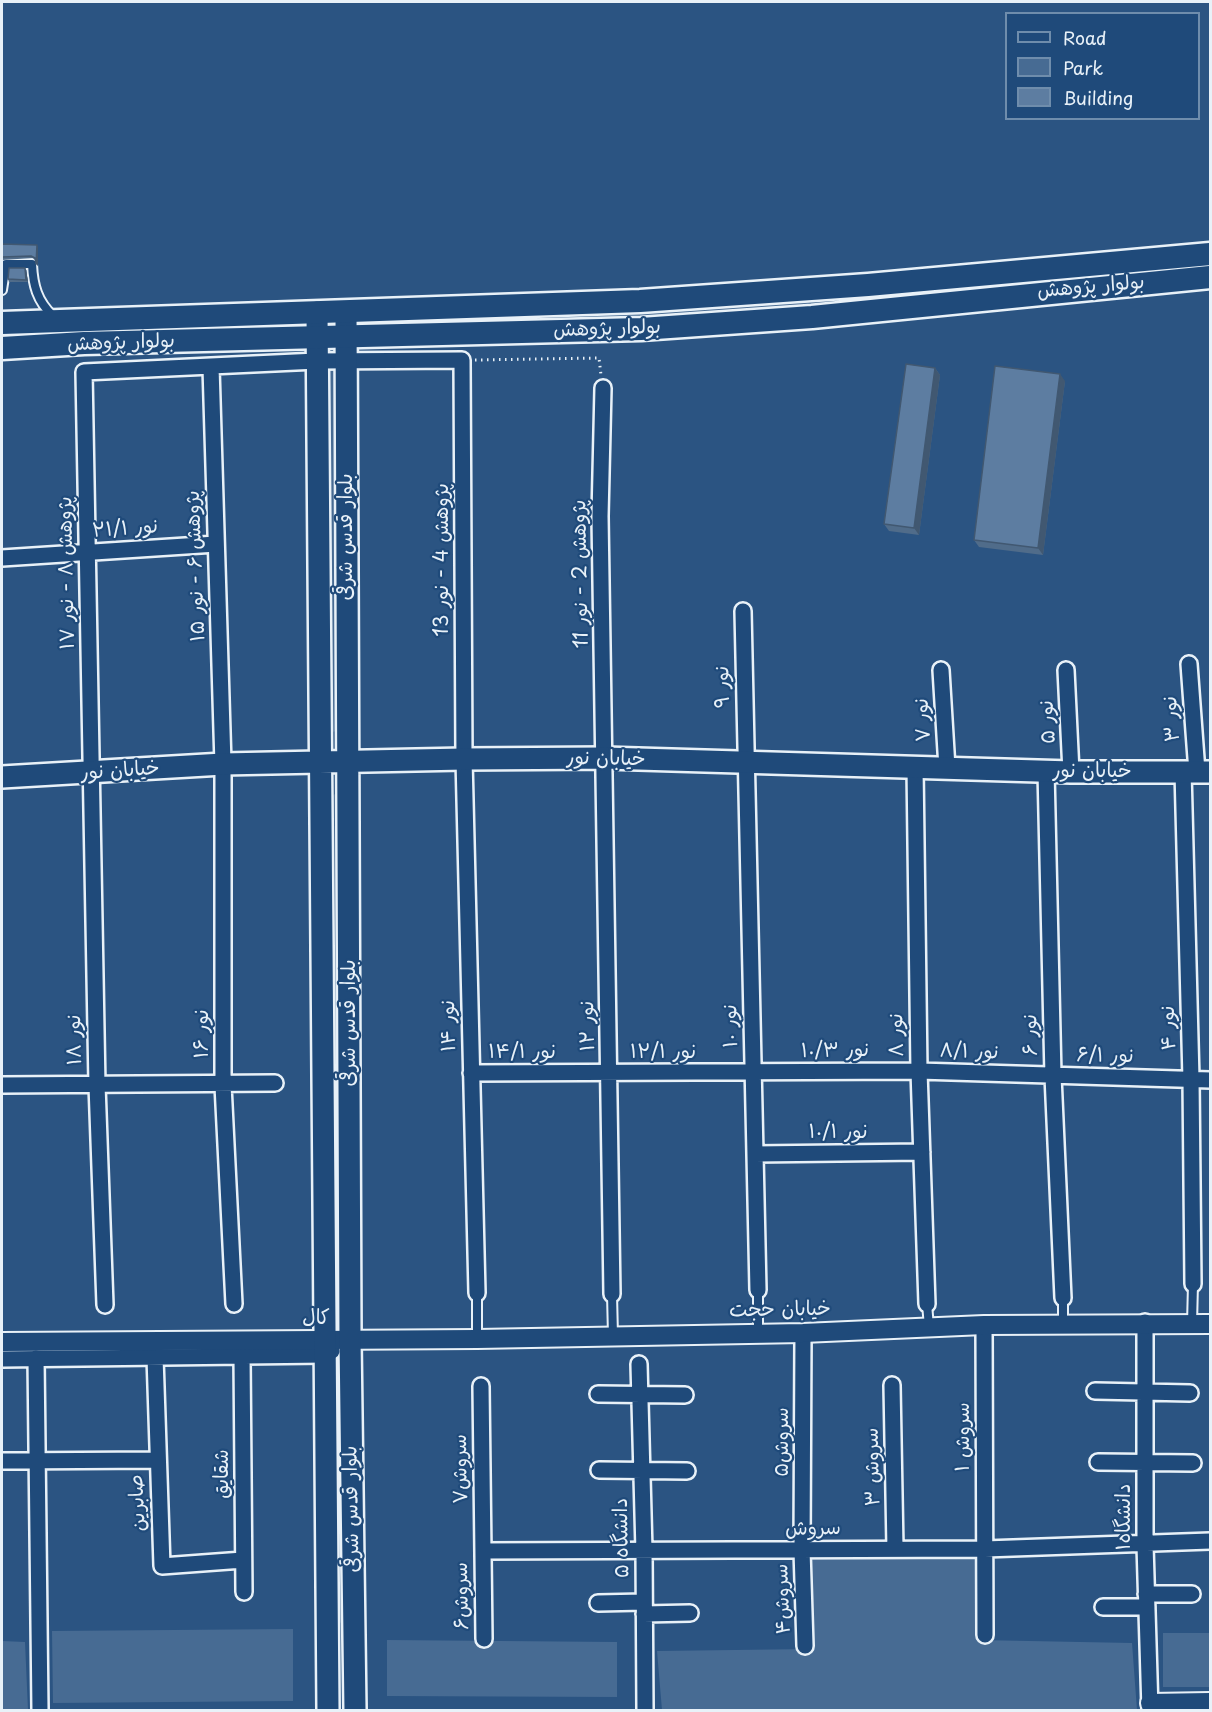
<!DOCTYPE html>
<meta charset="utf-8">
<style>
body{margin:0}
#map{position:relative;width:1212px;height:1712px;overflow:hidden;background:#2b5482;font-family:"Playpen Sans",sans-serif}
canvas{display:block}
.frame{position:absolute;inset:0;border:3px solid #e8f1f8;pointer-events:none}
.legend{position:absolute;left:1005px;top:12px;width:195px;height:108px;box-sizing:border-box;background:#1f4a7a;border:2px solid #6f8dac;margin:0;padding:8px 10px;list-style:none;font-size:18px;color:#e8f1f8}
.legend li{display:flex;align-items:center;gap:12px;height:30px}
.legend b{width:30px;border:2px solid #6f8dac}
</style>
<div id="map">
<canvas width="1212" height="1712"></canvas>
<div class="frame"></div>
<ul class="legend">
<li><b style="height:8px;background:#1f4a7a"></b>Road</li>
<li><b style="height:16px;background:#476b93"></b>Park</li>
<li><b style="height:16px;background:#5d7da1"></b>Building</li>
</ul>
</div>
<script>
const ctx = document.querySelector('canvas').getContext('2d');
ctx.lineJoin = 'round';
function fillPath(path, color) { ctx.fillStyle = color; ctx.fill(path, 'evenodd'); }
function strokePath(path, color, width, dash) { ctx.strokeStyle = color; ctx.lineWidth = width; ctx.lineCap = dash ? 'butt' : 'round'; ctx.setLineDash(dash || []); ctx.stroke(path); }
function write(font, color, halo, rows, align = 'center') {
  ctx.font = font + ' "Playpen Sans","Playpen Sans Arabic",sans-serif'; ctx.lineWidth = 4.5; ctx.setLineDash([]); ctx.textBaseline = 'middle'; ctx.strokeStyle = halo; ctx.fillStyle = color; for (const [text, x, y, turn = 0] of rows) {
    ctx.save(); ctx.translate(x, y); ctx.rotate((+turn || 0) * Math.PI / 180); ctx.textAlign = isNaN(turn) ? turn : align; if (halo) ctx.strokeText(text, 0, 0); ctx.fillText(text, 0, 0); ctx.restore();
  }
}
fillPath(new Path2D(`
 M1210,262V268L795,310L688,317L356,325L797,303Z
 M302,322L303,327L2,338V331Z
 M326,366H336L338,725L337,731L332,732L328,729Z
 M335,794L338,798L342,1321L338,1323L335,1321L330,798Z
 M338,1368L342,1369L346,1689L344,1628L336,1616L335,1371Z
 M985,1557L978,1640L1132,1643L1137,1710H662L657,1651L812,1649L810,1560Z
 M293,1629V1701L53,1703L52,1631Z
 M1163,1633H1210V1687H1163Z
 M387,1640L617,1642V1697L387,1696Z
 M2,1641L25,1642L28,1710H2Z`), '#476b93');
const service = new Path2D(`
 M2,290L6,264H32C33,285 37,301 53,316
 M758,1290V1333
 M477,1293V1338
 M612,1294L613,1336
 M1063,1298V1324
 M927,1304L929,1327
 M1192,1324L1193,1284`);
const minor = new Path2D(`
 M211,367L223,764V1085L234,1304
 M603,388L600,516L612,1294
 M2,558L216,544
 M743,611L758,1290
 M1189,664L1197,772
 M941,670L947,768
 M1066,670L1071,772
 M915,767L919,1071L927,1304
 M1046,771L1053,1076L1063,1298
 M1183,771L1191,1079L1193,1284
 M471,1073L919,1071L1210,1080
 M2,1085L275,1083
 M755,1154L922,1152
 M105,1305L97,1085L84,372L317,361L462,360L464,759L477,1293
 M1145,1322V1545L1150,1710
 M984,1325L985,1635
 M803,1333L802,1550L805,1646
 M242,1356L244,1592
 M155,1357L162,1566L243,1560
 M36,1358L40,1710
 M2,1359L325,1355L332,1351
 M639,1364L644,1551L645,1710
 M892,1385L895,1549
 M481,1386L484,1639
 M1095,1391L1190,1393
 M598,1394L685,1395
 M2,1461L157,1460
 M1098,1462L1193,1463
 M599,1470L687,1471
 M483,1551L985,1549L1210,1541
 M1146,1594H1192
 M598,1603L644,1602
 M1103,1607H1147
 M644,1614L690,1613`);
const tertiary = new Path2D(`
 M2,1342L477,1339L803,1333L984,1325L1210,1324
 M1150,1703L1210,1702`);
const secondary = new Path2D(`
 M317,312L328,1710
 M346,312L350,1340L355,1710
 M2,777L223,764L464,759L605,758L1071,772H1210`);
const primary = new Path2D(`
 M2,323L640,301L868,285L1210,254
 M2,348L84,343L641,329L812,317L1210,277`);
strokePath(service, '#e8f1f8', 12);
strokePath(minor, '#e8f1f8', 20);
strokePath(tertiary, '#e8f1f8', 22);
strokePath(secondary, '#e8f1f8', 26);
strokePath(primary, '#e8f1f8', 27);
strokePath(new Path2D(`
 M475,360L599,358L601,375`), '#e8f1f8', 3, [1.5, 4.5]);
strokePath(service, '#1f4a7a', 8);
strokePath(minor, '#1f4a7a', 15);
strokePath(tertiary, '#1f4a7a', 18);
strokePath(secondary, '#1f4a7a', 21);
strokePath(primary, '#1f4a7a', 22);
fillPath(new Path2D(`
 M2,244L38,247V266L35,260L33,258L2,260Z
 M26,270L28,282H9L8,279Z
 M935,368L940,375L919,535L889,531L884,524Z
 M1065,381L1043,555L979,547L974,540Z`), '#506c8a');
fillPath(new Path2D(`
 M37,245L38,247V266L36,264Z
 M25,268L26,270L28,282L26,280Z
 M935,368L940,375L919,535L914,528Z
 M1060,374L1065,381L1043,555L1038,548Z`), '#415871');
const building = new Path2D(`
 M2,244L37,245L36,264L35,258L31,256L2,257Z
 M9,268H25L26,280L8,279Z
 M906,364L935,368L914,528L884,524Z
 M995,366L1060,374L1038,548L974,540Z`);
fillPath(building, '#5d7da1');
strokePath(building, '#415871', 1.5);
write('20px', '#e8f1f8', '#1f4a7a', [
 ["بولوار پژوهش",1091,287,-5],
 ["بولوار پژوهش",607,329,-2],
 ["بولوار پژوهش",121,343,-2],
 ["نور ۲۱/۱",125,529,-4],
 ["بلوار قدس شرقی",346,537,-90],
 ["پژوهش 4 - نور 13",442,560,-90],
 ["پژوهش ۶ - نور ۱۵",196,566,-92],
 ["پژوهش ۸ - نور ۱۷",67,573,-91],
 ["پژوهش 2 - نور 11",581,574,-91],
 ["نور ۹",723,687,-91],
 ["نور ۳",1172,719,-94],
 ["نور ۷",923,720,-93],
 ["نور ۵",1048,722,-93],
 ["خیابان نور",606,759,1],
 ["خیابان نور",120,771,-4],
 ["خیابان نور",1092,771],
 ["بلوار قدس شرقی",349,1023,-90],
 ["نور ۱۴",449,1026,-91],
 ["نور ۱۲",588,1026,-91],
 ["نور ۱۰",731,1026,-91],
 ["نور ۴",1169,1028,-92],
 ["نور ۱۶",202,1034,-90],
 ["نور ۸",897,1035,-91],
 ["نور ۶",1031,1035,-91],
 ["نور ۱۸",75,1040,-91],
 ["نور ۱۰/۳",835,1051,-1],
 ["نور ۱۴/۱",522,1052],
 ["نور ۱۲/۱",663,1052],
 ["نور ۸/۱",969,1052,2],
 ["نور ۶/۱",1105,1056,1],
 ["نور ۱۰/۱",838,1132],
 ["خیابان حجت",780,1310,-1],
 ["کال",316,1318],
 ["سروش ۱",963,1437,-90],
 ["سروش۵",782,1442,-90],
 ["سروش ۳",873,1467,-91],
 ["سروش۷",461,1469,-91],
 ["شقایق",222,1474,-90],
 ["صابرین",138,1503,-93],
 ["بلوار قدس شرقی",352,1509,-91],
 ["دانشگاه۱",1124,1517,-90],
 ["سروش",813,1529,-1],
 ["دانشگاه ۵",622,1538,-91],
 ["سروش۶",462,1596,-91],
 ["سروش۴",783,1599,-92]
]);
</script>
